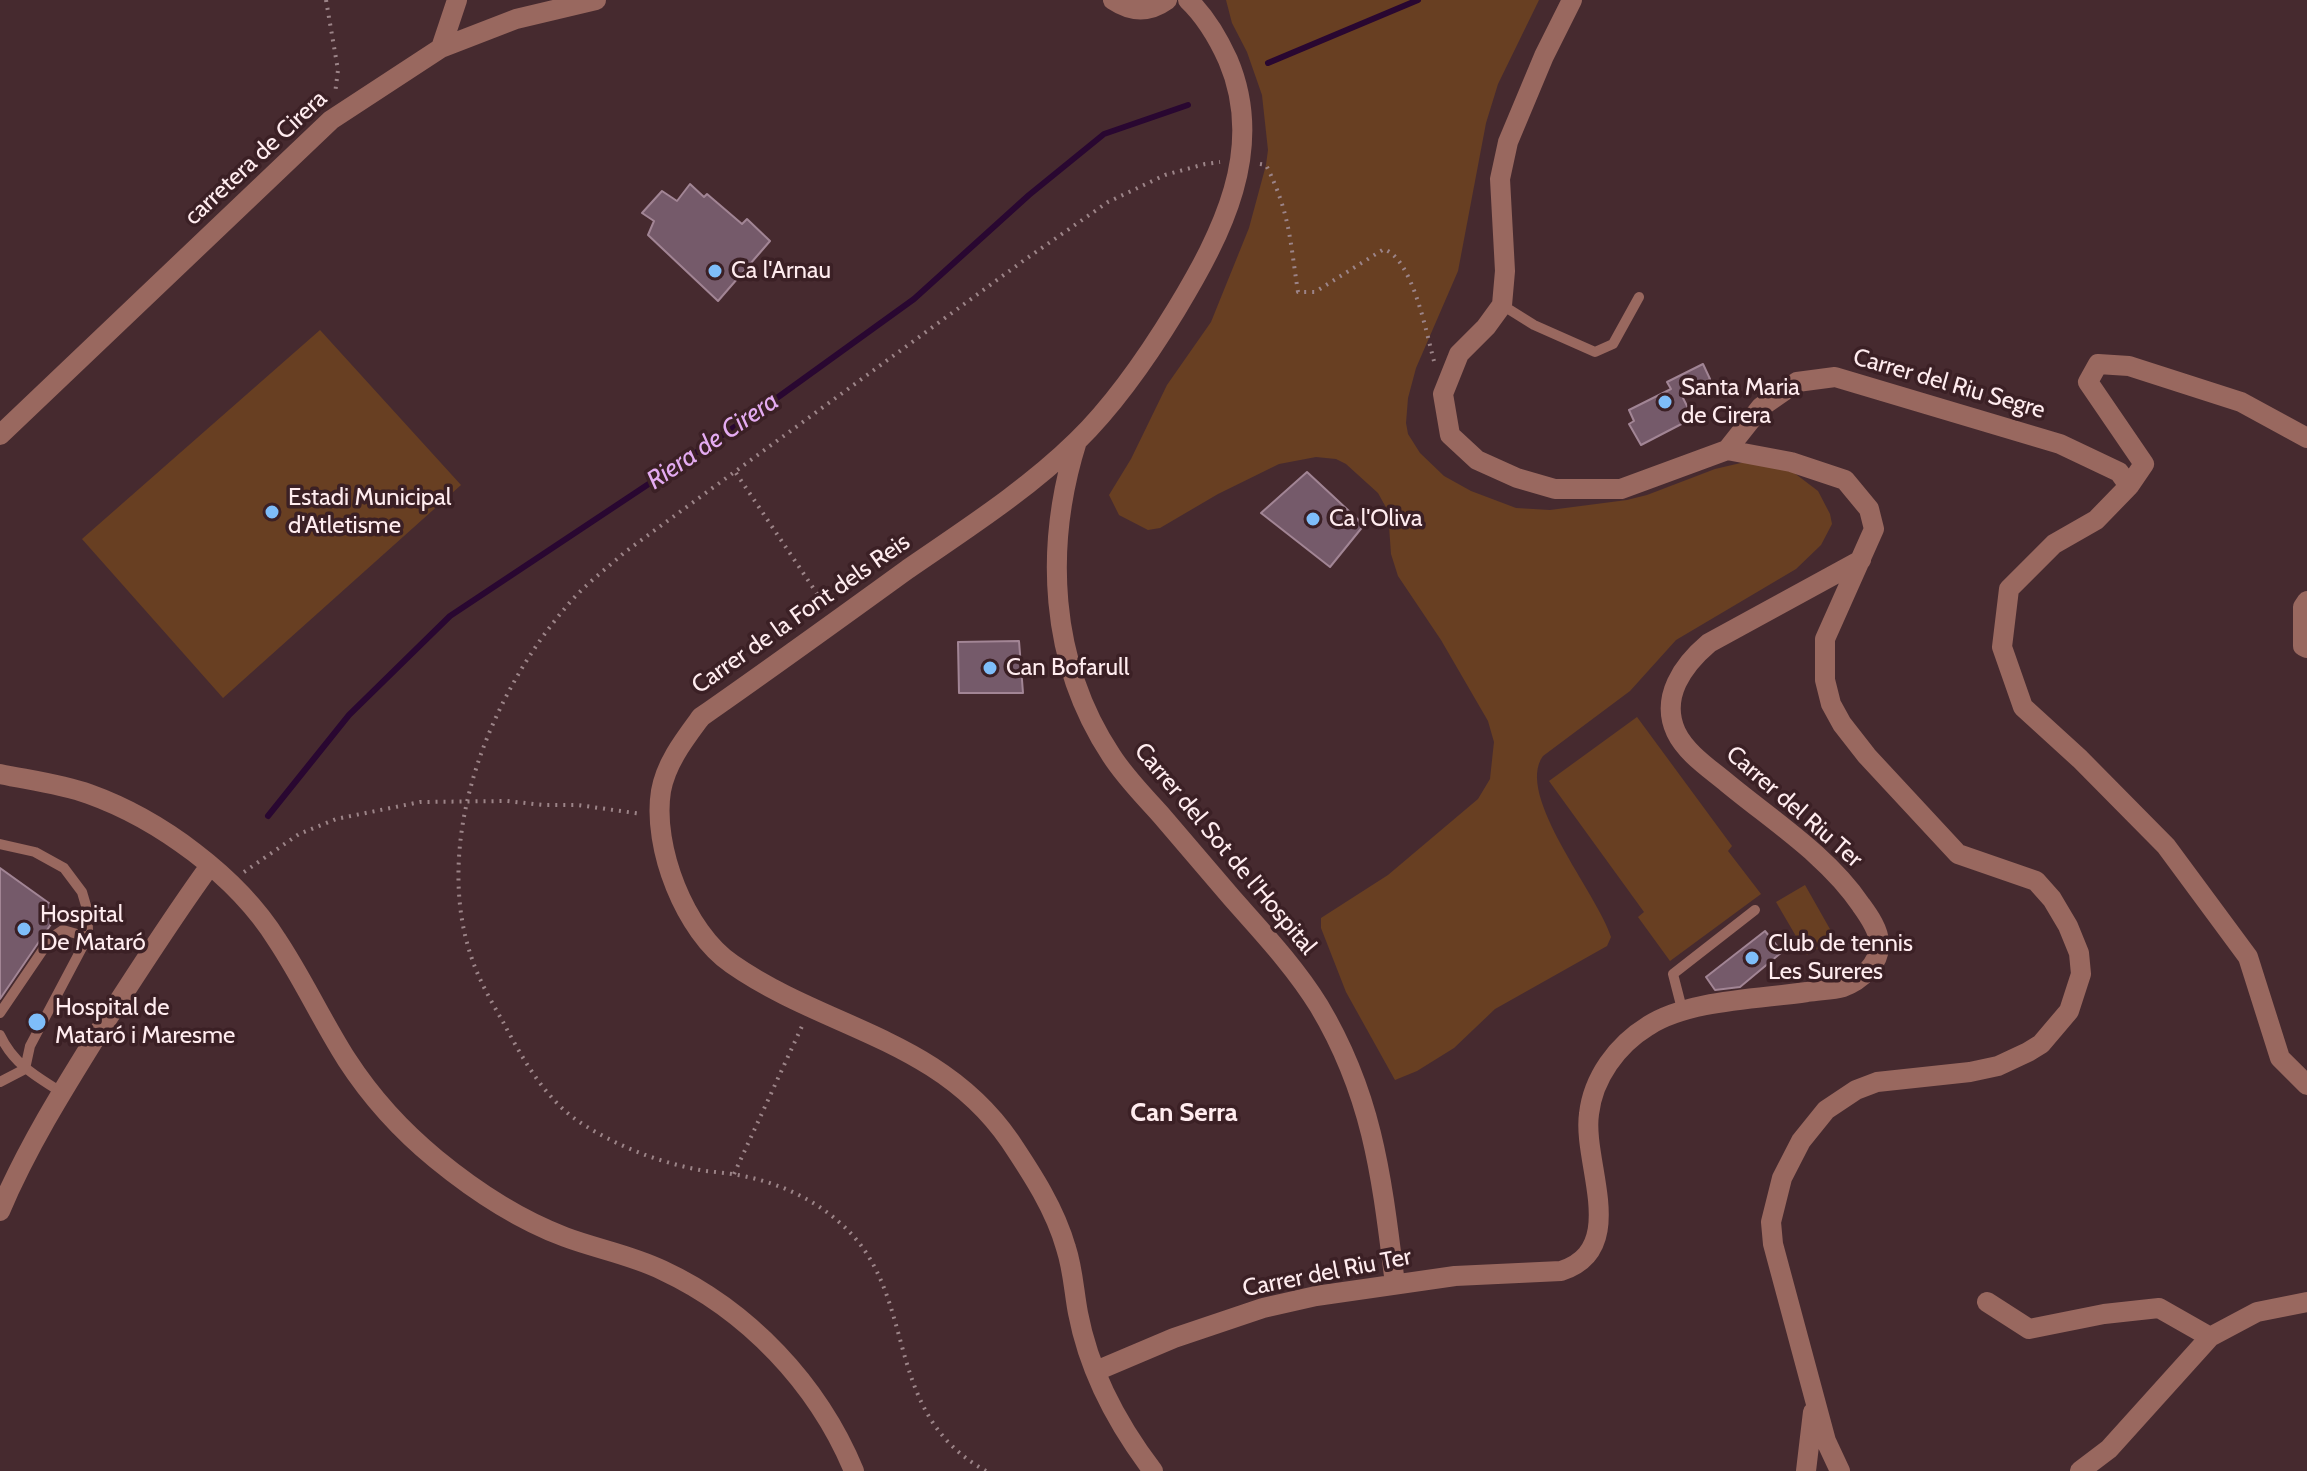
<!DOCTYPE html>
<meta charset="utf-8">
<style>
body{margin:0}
canvas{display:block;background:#462a2f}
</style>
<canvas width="2307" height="1471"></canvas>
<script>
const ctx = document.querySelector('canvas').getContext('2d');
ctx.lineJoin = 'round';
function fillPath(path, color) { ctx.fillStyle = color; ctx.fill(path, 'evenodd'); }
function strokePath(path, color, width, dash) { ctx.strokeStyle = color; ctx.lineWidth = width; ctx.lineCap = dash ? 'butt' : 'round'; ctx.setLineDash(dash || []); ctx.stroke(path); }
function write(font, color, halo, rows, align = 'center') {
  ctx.font = font + ' Cabin,sans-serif'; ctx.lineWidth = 7; ctx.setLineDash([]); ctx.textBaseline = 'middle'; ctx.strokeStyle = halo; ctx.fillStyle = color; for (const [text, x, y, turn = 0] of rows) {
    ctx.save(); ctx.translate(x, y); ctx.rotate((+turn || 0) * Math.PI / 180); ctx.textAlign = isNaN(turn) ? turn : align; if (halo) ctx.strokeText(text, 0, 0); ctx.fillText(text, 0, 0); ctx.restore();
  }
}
fillPath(new Path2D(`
 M1226,0H1539L1498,84L1486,123L1458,271L1416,368L1408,398L1406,423L1408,434L1420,453L1444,476L1471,491L1516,508L1550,510L1627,500L1647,495L1715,469L1745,462L1789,469L1818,491L1830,514L1832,524L1821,545L1796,569L1676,640L1630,691L1543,756C1514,795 1598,894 1611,937L1607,946L1495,1009L1454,1048L1417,1071L1395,1080L1346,992L1321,928V918L1388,875L1478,799L1490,779L1493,751L1494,742L1488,721L1441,640L1398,576L1391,554L1388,511L1378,493L1346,464L1336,459L1316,457L1279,464L1218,494L1160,528L1148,530L1119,515L1109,495L1131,459L1167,385L1211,322L1249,228L1266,165L1268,150L1262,95L1247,52L1232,23Z
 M320,330L461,485L223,698L82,539Z
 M1637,717L1732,846L1728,851L1761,894L1670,961L1638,917L1644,912L1549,781Z
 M1805,885L1835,938L1807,955L1776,902Z`), '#683f22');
strokePath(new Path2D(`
 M1268,63L1418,0
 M268,816L349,715L450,616L763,408L914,299L1029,195L1104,134L1188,105`), '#290731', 6);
const building = new Path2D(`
 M690,184L704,197L707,194L742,224L747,219L770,241L718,301L648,235L654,221L642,213L662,191L677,201Z
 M1703,364L1710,379L1681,394L1693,418L1641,445L1629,424L1634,421L1629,410L1671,389L1667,382Z
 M1307,472L1364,525L1330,567L1261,513Z
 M1019,641L1023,693H959L958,642Z
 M0,868L60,911L0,999Z
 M1765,931L1782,952L1740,987L1715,990L1706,977Z`);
fillPath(building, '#755a6a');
strokePath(building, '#a28595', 2);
strokePath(new Path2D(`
 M326,0L338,70L335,94
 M1260,164L1266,165C1290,213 1290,241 1298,292H1315L1384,249C1413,260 1426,332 1434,361
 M736,473L826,607
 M244,872L299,834L336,819L420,802L507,801L543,805H578L642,814
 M734,1174L803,1024
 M986,1471C878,1411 922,1293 839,1222C810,1196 771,1180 732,1174C720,1172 708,1172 695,1169C655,1161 615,1145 581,1123C545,1100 521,1056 502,1020C491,1001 479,980 472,959C431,842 489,697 566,607C583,586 606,569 625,552L1023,261L1108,202L1165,175L1205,164L1220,162`), '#9c8488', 4, [2, 6]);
strokePath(new Path2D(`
 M1502,305L1534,325L1595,352L1613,344L1639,297
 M0,844L35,852L64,868L82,892L87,909L88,930L84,944L30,1046L25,1069L0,1082
 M1682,1009L1673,974L1755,910
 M0,1013L51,938L63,930L77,934L84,944
 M0,1035C13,1063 35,1076 61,1092`), '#99685f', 10);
strokePath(new Path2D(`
 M1113,0C1131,12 1149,13 1167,0
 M1572,0L1544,56L1508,142L1500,179L1505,271L1502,305L1486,327L1459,354L1443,394L1450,435L1477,460L1517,478L1555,489H1621L1727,450L1761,407L1797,382L1835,377L2060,444L2119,472L2129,486L2096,520L2054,544L2009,589L2002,647L2023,707L2080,759L2166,846L2248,957L2280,1058L2307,1085
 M441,48L457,0
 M0,435L331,120L441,48L516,19L596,0
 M1077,441C1044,546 1049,661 1111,755C1125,777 1144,796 1161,815C1185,843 1208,870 1232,898C1263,933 1295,967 1319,1006C1374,1098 1382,1181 1395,1284
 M1727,450L1791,462L1845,480L1869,509L1874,529L1825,639V680L1831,704L1842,724L1867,756L1958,854L2036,881L2052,899L2068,926L2079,953L2081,974L2069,1011L2041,1044L2028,1052L1998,1066L1970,1072L1877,1082L1856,1090L1826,1110L1801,1141L1782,1178L1771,1222L1773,1244L1826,1441L1840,1471
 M2129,486L2144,464L2088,382L2098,364L2129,366L2241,402L2307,438
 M2307,601L2303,607V646L2307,648
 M0,774C29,780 61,784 89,794C159,819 237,876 277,940C303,979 322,1021 347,1060C371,1097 402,1131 436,1159C475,1191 517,1219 565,1237C597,1249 631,1255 662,1270C748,1310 818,1384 854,1471
 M0,1211C28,1145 66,1085 104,1024C138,971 172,918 209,867
 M1987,1302L2029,1329L2104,1314L2159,1308L2210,1337
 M1096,1371L1174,1338L1263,1308L1316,1296L1455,1276L1561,1271C1630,1249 1582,1163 1589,1114C1593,1078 1617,1045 1648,1026C1688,1000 1759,999 1807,992C1818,990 1832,990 1843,987C1860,981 1881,963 1879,943C1879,930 1869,916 1861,905C1828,856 1773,821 1727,783C1709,768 1686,753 1676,732C1660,697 1683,665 1709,643L1861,560
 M1153,1471C1118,1425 1089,1371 1078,1313C1074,1292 1073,1269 1066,1248C1055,1209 1032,1174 1010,1141C939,1038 825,1029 732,964C685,932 652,847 661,791C666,763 684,740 701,717C770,669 839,619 908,569C966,529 1027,490 1077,441C1116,403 1148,356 1176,310C1222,234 1266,149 1228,60C1218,38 1206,17 1188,0
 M1806,1471L1813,1412
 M2080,1471L2109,1449L2210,1337L2257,1312L2307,1302`), '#99685f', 20);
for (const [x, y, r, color] of [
 [715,271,8,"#7ebdf9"],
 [1665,402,8,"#7ebdf9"],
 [272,512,8,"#7ebdf9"],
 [1313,519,8,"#7ebdf9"],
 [990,668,8,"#7ebdf9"],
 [24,929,8,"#7ebdf9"],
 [1752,958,8,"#7ebdf9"],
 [37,1022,10,"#7ebdf9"]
]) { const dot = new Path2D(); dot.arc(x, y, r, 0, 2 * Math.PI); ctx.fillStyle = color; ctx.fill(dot); strokePath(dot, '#3b2025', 3); }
write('24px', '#ffecef', '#3b2025', [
 ["carretera de Cirera",256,158,-43],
 ["Carrer del Riu Segre",1949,384,16],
 ["Carrer de la Font dels Reis",801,614,-35],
 ["Carrer del Riu Ter",1794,807,41],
 ["Carrer del Sot de l'Hospital",1225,849,50],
 ["Carrer del Riu Ter",1327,1273,-11]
]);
write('24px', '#ffecef', '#3b2025', [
 ["Ca l'Arnau",731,271],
 ["Santa Maria",1681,388],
 ["de Cirera",1681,416],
 ["Estadi Municipal",288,498],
 ["d'Atletisme",288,526],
 ["Ca l'Oliva",1329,519],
 ["Can Bofarull",1006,668],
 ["Hospital",40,915],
 ["De Mataró",40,943],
 ["Club de tennis",1768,944],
 ["Les Sureres",1768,972],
 ["Hospital de",55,1008],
 ["Mataró i Maresme",55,1036]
], 'left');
write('italic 26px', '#e4abf1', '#3b2025', [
 ["Riera de Cirera",713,441,-34]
]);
write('bold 26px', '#ffecef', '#3b2025', [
 ["Can Serra",1184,1113]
]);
</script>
